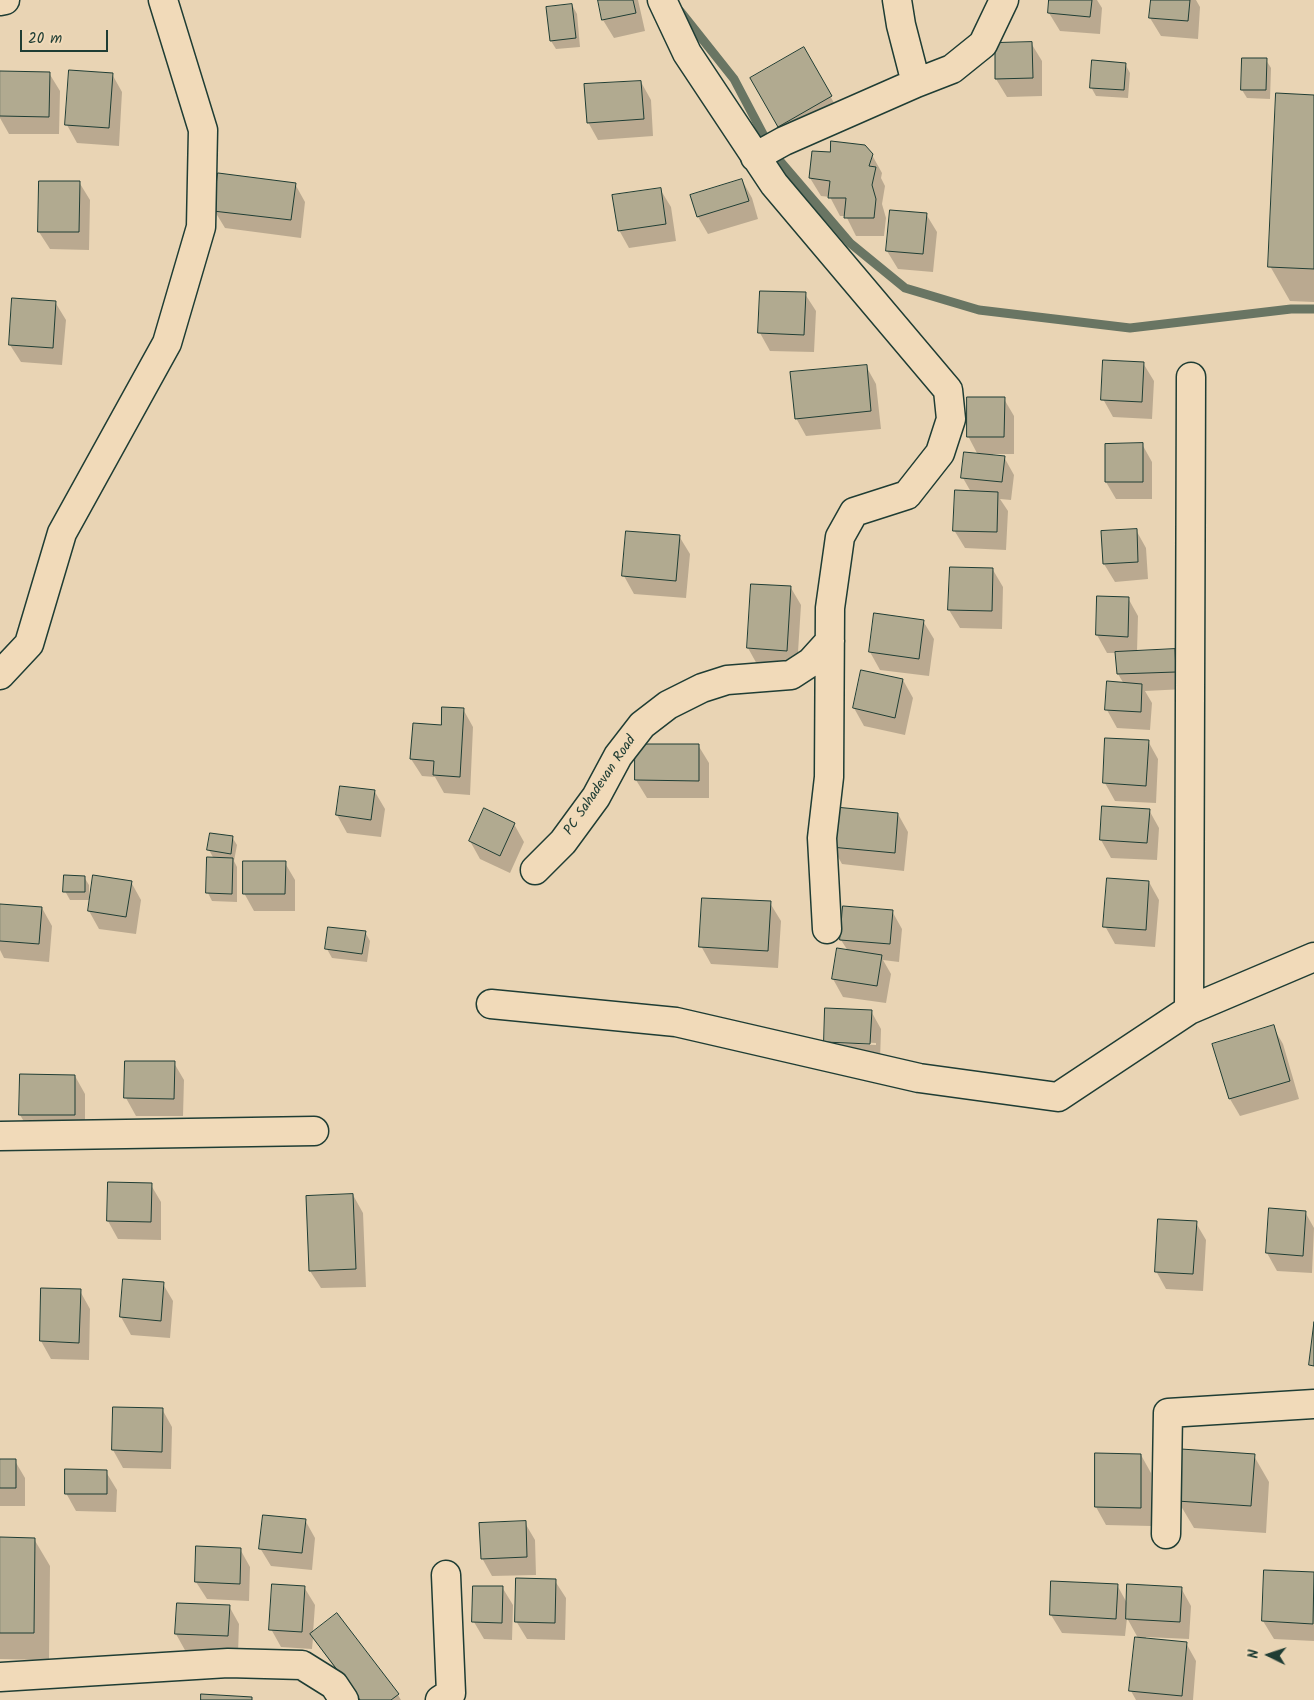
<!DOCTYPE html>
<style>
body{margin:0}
#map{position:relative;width:1314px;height:1700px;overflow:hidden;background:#e9d4b4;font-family:Kalam,sans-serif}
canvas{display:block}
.north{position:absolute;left:1244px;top:1630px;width:50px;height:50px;-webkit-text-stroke:4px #f1dab9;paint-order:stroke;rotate:274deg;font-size:14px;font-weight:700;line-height:20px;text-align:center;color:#1f3d34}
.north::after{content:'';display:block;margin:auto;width:18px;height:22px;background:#1f3d34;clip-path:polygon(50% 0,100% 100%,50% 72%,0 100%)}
.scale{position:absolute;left:20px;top:30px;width:88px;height:22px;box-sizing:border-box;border:2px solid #1f3d34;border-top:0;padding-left:6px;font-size:15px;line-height:18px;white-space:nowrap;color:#1f3d34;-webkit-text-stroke:4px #f1dab9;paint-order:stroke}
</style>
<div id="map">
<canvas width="1314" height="1700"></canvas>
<div class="north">N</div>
<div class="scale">20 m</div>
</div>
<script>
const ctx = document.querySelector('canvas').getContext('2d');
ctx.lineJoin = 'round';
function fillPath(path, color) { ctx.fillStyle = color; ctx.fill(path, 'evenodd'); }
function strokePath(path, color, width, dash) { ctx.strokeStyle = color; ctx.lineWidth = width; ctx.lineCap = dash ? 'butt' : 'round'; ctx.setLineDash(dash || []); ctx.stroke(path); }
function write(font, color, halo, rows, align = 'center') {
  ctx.font = font + ' Kalam,sans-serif'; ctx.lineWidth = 4; ctx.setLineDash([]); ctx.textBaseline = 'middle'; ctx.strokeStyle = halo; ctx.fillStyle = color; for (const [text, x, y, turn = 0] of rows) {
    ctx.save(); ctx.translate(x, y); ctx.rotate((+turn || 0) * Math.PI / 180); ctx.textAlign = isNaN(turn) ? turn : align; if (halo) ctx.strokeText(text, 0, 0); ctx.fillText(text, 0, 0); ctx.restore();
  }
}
fillPath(new Path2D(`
 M599,0H638L645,31L614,38L603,20Z
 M1051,0H1097L1102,8L1100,34L1060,31L1049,13Z
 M1152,0H1196L1200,7L1198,39L1161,36L1150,18Z
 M572,5L577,14L580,47L556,49L551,41Z
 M1031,43L1042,61V96L1007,97L996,79Z
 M803,49L841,115L789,144L752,78Z
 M1266,60L1271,68L1270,99L1247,98L1242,90Z
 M1125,64L1130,73L1128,98L1096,96L1091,87Z
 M0,72L49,73L60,91L59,134H9L0,118Z
 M112,74L122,92L119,146L77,143L67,125Z
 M641,82L651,100L653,136L598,140L588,122Z
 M1314,96V302L1290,301L1270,266Z
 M872,155L882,173L881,178L885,186L882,204L886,218L884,236H856L846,216H840L830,197L821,196L810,178Z
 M742,180L752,198L758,219L708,234L698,217L692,196Z
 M79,182L90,200L89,250L50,249L39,232Z
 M295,184L305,202L301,238L225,228L214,210Z
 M660,189L671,207L676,241L629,248L619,230Z
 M926,214L937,232L933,272L898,269L887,251Z
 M805,294L816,311L814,352L770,351L760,333Z
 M55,302L66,320L62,365L21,362L10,345Z
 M1143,363L1154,381L1152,419L1113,417L1103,399Z
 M866,366L876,384L881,429L806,436L796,418Z
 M1004,399L1014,416V454H993V456L1004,457L1014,475L1011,500L1000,499L1008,511L1006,550L965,548L954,530L971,492L963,478L978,455L968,436Z
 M1142,444L1152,462V499H1116L1106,482Z
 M1136,530L1146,548L1148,579L1115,582L1104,564Z
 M679,536L690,554L686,598L634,594L624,576Z
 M993,570L1003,587L1002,629L960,628L949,610Z
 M791,588L801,605L797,668L758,666L748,648Z
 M1098,597L1128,598L1138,616L1137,652L1174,650L1184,668L1185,689L1145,691L1152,703L1150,730L1117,728L1107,710L1124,684L1118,674L1117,653H1107L1097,635Z
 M923,621L934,639L929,676L880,670L870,652Z
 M903,680L913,698L905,735L864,726L854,708Z
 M463,709L473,727L470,795L444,793L435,777L422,776L411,759L442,726Z
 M1107,739L1148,741L1158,759L1156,803L1115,801L1105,783Z
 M637,745H698L709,763V798H647L636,780Z
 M375,792L385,809L381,837L347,833L337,815Z
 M1149,810L1159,828L1157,860L1111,858L1101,840Z
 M898,814L908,832L904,871L842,864L832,846Z
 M514,824L524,842L510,873L480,859L470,841Z
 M232,837L237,845L234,861L237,867V902L212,901L208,893L214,859L209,850Z
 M285,863L295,880V911H254L244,893Z
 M84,877L89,885V900H70L65,891Z
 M131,882L141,900L136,934L99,929L89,911Z
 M1149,882L1159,900L1155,947L1115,944L1105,926Z
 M770,903L781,921L778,968L711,964L701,946Z
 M0,905L42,908L52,926L49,962L4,958L0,950Z
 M892,911L902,929L899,962L883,960L891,974L886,1003L843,997L833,979L848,951L841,940Z
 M365,932L370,941L367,962L332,958L327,949Z
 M871,1011L881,1029L880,1061L836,1059L825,1041ZM834,1041L876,1043V1045L834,1043Z
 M1273,1027L1283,1044L1299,1099L1240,1116L1230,1099Z
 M174,1063L184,1080L183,1116H136L126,1098Z
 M75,1076L85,1094V1133H31L20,1115Z
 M109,1183L151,1185L161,1202V1240L118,1239L108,1221Z
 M353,1195L363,1213L366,1287L321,1288L310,1271Z
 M1305,1212L1314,1228L1312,1273L1277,1271L1267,1253Z
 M1196,1223L1206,1240L1203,1291L1166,1289L1156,1271Z
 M163,1284L173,1301L170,1338L131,1335L121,1317Z
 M80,1291L90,1309L89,1360L51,1359L41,1341Z
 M162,1409L172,1427L171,1469L123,1468L113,1450Z
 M1097,1454L1141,1455L1151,1473V1526L1106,1525L1096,1507Z
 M1254,1456L1269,1482L1266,1533L1194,1528L1178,1501Z
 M0,1461H15L25,1478V1506H0Z
 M106,1472L117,1490L116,1512L76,1511L66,1493Z
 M305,1520L315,1538L312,1570L271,1566L260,1548Z
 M525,1523L535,1540L536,1575L492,1576L482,1558Z
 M0,1538L34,1539L50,1566L49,1660L0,1659Z
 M240,1549L250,1567L249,1601L207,1599L196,1582Z
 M1265,1571L1314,1573V1641L1274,1639L1263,1621Z
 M555,1581L566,1598L565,1640L527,1639L516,1621Z
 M1117,1585L1127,1603L1181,1588L1191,1606L1189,1639L1146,1637V1639L1186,1643L1196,1661L1193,1700H1136L1131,1691L1138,1638L1127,1618L1125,1636L1062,1633L1051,1615Z
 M304,1587L315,1605L313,1633L398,1695L401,1700H358L313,1638L312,1649L281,1647L271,1629Z
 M502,1587L513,1605L512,1640L484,1639L474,1622Z
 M229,1606L239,1624L238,1654L186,1652L176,1634Z`), '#0003');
strokePath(new Path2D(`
 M680,11L734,79L773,153L850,243L905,288L979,310L1130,328L1291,309H1314`), '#697563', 9);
const building = new Path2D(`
 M598,0H633L636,13L602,20Z
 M1049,0H1092L1090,17L1048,13Z
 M1151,0H1190L1188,21L1149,18Z
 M572,4L576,38L550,41L546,7Z
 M1032,42L1033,78L995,79V43Z
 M804,47L832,96L778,127L750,78Z
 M1242,58H1267L1266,90H1241Z
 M1092,60L1126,63L1124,90L1090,88Z
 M69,70L113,73L109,128L65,125Z
 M0,71L50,72L49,117L0,116Z
 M641,81L644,119L587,123L584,84Z
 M1276,93L1314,95V269L1268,267Z
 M831,141L865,145L873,154L869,166L876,167L872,185L876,199L874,218H844L846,198H828L830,181L809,178L812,151L830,152Z
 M218,173L296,183L291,220L213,211Z
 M742,179L749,201L697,217L690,195Z
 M39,181H80L79,232H38Z
 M661,188L666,224L618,231L612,195Z
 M890,210L927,213L923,254L886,251Z
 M760,291L806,292L804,335L758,333Z
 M12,298L56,301L53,348L9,345Z
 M1103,360L1144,362L1142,402L1101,400Z
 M867,365L871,411L795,419L790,372Z
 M967,397H1005L1004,437H967Z
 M1143,443V482H1105V444Z
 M964,452L1005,456L1002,482L961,478Z
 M955,490L998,492L997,532L953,531Z
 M1137,529L1138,562L1103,564L1101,531Z
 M626,531L680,535L676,581L622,576Z
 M950,567L993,568L992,611L948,610Z
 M751,584L791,586L787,651L747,648Z
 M1097,596L1129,597L1128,637L1096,635Z
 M874,613L924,620L919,659L869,652Z
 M1175,649L1176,672L1117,674L1115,652Z
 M861,670L903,679L895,718L853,708Z
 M1107,681L1142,684L1141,712L1105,710Z
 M442,707L464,708L460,777L433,775L434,761L410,759L413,723L441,725Z
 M1105,738L1149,740L1146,786L1103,783Z
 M635,744H699V781L635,780Z
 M340,786L375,790L371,820L336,815Z
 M1102,806L1150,809L1147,843L1100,840Z
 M835,807L898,813L895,853L831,847Z
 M484,808L515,823L500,856L469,841Z
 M210,833L233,836L231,854L207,850Z
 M207,857L233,858L232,894L206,893Z
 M243,861H286L285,894H243Z
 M64,875L85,876V892H63Z
 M93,875L132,881L126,917L88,911Z
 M1107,878L1149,881L1146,930L1103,927Z
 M702,898L771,901L768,951L699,947Z
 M0,904L42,907L39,944L0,941Z
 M843,906L893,910L890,944L840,940Z
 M328,927L366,931L362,954L325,949Z
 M837,948L882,955L877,986L832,979Z
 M825,1008L872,1010L870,1044L824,1042Z
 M1274,1025L1290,1081L1229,1099L1212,1044Z
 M125,1061H175L174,1099L124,1098Z
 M20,1074L75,1075V1115H19Z
 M108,1182L152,1183L151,1222L107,1221Z
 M353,1194L356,1269L309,1271L306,1196Z
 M1269,1208L1306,1211L1303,1256L1266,1253Z
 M1158,1219L1197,1221L1193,1274L1155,1272Z
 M123,1279L164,1282L161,1321L120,1317Z
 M41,1288L81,1289L79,1343L40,1341Z
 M1314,1322V1366L1309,1365Z
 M113,1407L163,1408L162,1452L112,1450Z
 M1181,1449L1255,1454L1251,1506L1177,1501Z
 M1095,1453L1141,1454V1508L1095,1507Z
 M0,1459H16V1488H0Z
 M65,1469L107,1470V1494H65Z
 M263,1515L306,1519L302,1553L259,1549Z
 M526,1521L527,1557L481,1559L479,1523Z
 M0,1537L35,1538L34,1633H0Z
 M196,1546L241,1548L240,1584L195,1582Z
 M1264,1570L1314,1572L1313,1624L1262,1621Z
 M516,1578L556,1579L555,1623L515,1622Z
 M1051,1581L1118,1584L1116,1619L1050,1615Z
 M272,1584L305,1586L302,1632L269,1630Z
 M1127,1584L1182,1587L1180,1622L1126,1619Z
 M473,1586H503L502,1623L472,1622Z
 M177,1603L230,1605L228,1636L175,1634Z
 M337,1613L399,1694L391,1700H360L310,1634Z
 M1135,1637L1187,1642L1182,1696L1129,1691Z
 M201,1694L252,1697V1700H201Z`);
fillPath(building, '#b1aa90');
strokePath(building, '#1f3d34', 1);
const street = new Path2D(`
 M662,0L687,53L774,184L948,390L951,419L940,453L907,495L854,512L840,537L830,608L829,777L822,838L827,929
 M0,1L5,0
 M916,83L952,69L983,44L1004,0
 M755,157L784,141L916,83L901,25L897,0
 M1191,377L1189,1010L1314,957
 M0,675L29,644L62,533L167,343L201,227L203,130L163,0
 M535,870L563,842L596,797L618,756L642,725L668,705L702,688L727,680L791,675L811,662L830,641
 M491,1004L676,1022L919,1078L1058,1097L1189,1010
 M0,1136L314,1131
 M1166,1534L1168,1413L1314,1404
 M0,1677L228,1663L302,1665L334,1685L344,1700
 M440,1700L451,1693L446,1575`);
strokePath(street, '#1f3d34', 31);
strokePath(street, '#f1dab9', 28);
write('14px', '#1f3d34', '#f1dab9', [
 ["PC Sahadevan Road",601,786,-56]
]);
</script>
